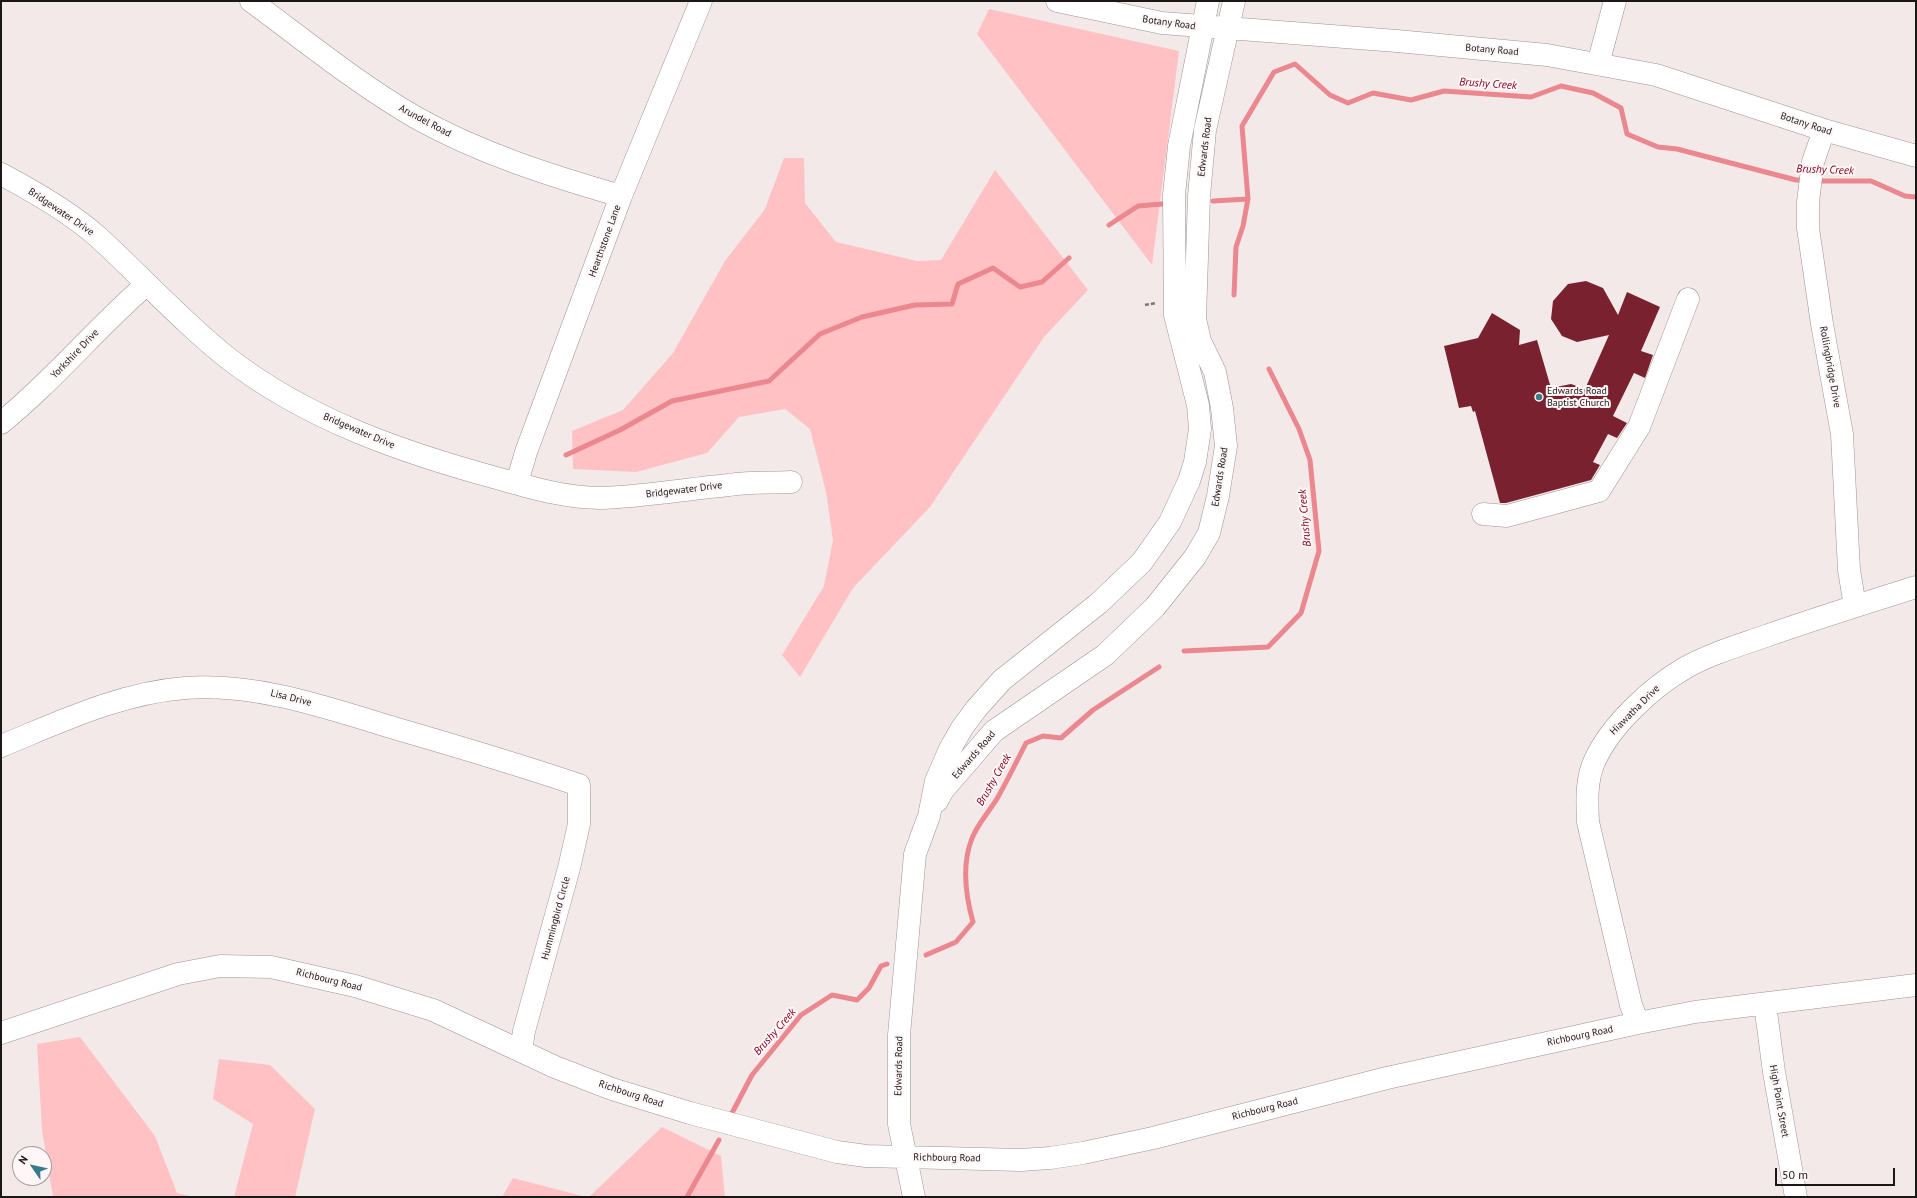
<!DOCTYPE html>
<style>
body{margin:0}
#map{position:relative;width:1917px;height:1198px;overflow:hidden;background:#f3e9e9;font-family:"PT Sans",sans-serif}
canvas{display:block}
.frame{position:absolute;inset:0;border:2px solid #1b1717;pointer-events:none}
.north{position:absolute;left:12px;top:1146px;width:40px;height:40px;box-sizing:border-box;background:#fff6f7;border:1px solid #a49d9d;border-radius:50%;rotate:304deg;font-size:11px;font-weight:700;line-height:16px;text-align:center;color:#1b1717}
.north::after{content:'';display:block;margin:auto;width:14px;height:18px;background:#387b8b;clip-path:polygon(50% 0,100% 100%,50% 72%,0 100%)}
.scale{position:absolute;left:1775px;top:1168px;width:120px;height:18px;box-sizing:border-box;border:2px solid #1b1717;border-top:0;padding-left:5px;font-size:12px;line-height:14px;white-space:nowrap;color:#1b1717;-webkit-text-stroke:3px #fff6f7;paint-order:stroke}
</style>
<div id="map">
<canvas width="1917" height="1198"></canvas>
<div class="frame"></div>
<div class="north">N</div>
<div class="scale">50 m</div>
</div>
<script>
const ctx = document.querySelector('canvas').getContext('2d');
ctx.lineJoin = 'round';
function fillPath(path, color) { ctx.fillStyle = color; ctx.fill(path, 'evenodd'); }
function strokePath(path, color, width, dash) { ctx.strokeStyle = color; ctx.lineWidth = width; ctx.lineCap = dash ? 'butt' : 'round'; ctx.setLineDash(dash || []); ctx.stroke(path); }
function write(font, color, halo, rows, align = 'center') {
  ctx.font = font + ' "PT Sans",sans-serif'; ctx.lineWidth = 4; ctx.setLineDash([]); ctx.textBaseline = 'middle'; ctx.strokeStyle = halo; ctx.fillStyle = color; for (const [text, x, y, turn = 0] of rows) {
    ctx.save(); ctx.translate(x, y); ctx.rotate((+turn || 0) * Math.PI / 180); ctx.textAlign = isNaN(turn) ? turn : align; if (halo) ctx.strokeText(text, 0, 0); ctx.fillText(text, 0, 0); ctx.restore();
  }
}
fillPath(new Path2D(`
 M989,9L1179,51L1152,265L977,34Z
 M784,158H804L805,203L836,242L917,261L941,260L995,170L1088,290L1044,337L930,507L853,588L800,677L782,655L824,586L833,540L826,492L810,429L785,409L739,417L707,453L636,472L573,469L572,431L623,410L673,353L725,261L765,209Z
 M80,1037L155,1136L177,1193L194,1197H53L42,1130L37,1044Z
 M219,1059L270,1065L315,1109L295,1197H234L253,1124L213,1099Z
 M662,1127L721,1156L725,1197H589Z
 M513,1178L586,1197H502Z`), '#ffc1c3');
strokePath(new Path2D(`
 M1816,181H1871L1905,196L1916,197
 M1213,201L1248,199
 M1109,225L1138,206L1162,204
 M1234,295L1236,247L1243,226L1248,199L1242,126L1274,72L1295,64L1330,95L1348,103L1373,93L1411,100L1444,91L1531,97L1561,86L1593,93L1621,108L1627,134L1658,147L1677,149L1796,180H1806
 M566,455L620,430L672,401L769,381L820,334L862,317L915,305L952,304L958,284L993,268L1020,287L1042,282L1069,258
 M1184,651L1268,647L1301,613L1319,551L1310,460L1299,429L1269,369
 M926,955L956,942L973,922C966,897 962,866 971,841C976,825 990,811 998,797C1008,779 1017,761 1026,743L1043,736L1061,738L1093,710L1159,667
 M732,1113L752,1075L801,1015L832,995L857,1000L869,988L881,966L887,964
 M687,1197L719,1140`), '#eb878e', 5);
fillPath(new Path2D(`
 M1586,281L1603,288L1618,315L1627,292L1660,307L1641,351L1653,355L1645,378L1634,373L1613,416L1627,423L1617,438L1608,434L1593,462L1600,465L1591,480L1506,503H1500L1475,411L1473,412L1471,406L1459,408L1444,346L1478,338L1492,313L1520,330L1519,345L1537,340L1551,388L1571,384L1585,389L1609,335L1577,342L1562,336L1551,319L1553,301L1568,284Z`), '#7a212f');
const minor = new Path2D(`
 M251,1C304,40 358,84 415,117C479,153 551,176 621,196
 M1057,1L1162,23L1397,41L1547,55L1656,75L1824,130L1916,156
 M1598,64L1615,1
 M1824,130L1813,162L1808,202V228L1822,324L1842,434L1849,570L1855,606
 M1,174C35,192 70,212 98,237C142,277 182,322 229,359C308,420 404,453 500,479C532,488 566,498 600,498C643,497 686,489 729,485C749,482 770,483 791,482
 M1,423C53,381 96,328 147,284
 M517,483L526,452L621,196L701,1
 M1483,514L1507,516L1599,491L1639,427L1688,299
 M1,746C60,722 120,693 185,688C257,683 325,707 394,728C456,746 517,764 579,785V824L569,868L524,1031L521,1051
 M937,801L943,790L994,731L1105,655L1155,607L1195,557L1209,533L1218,496L1226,446L1222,408L1215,372L1200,341L1195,319L1199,196L1205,130L1234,1
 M1765,1004L1774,1072L1796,1197
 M1638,1023L1631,1005L1588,822C1587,801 1586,779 1595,760C1611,725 1652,687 1685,668C1710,654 1737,646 1763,637C1814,619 1865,603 1916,587
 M1,1033L178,974L220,966L271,967L355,986L433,1010L555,1067L612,1089L690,1113L837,1152L866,1156L1021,1160L1050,1158L1083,1153L1153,1138L1387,1078L1638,1023L1695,1012L1916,985
 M914,1197L899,1124V1035L915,854L929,816L936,781L950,749L962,728L976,709L1002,680L1099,603L1142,562L1170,522L1189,481L1195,462L1200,429L1198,405L1175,315L1174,195L1179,146L1208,1`);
strokePath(minor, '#9d9393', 23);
strokePath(new Path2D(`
 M1145,305L1156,303`), '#7f7878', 2.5, [4, 2]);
strokePath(minor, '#fff', 22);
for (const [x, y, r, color] of [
 [1539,397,4,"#387b8b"]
]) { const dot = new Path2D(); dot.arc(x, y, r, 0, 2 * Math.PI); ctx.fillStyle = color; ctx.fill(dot); strokePath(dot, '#fff6f7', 1.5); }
write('10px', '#1b1717', '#fff6f7', [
 ["Botany Road",1169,23,8],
 ["Botany Road",1492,50,5],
 ["Arundel Road",425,121,28],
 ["Botany Road",1806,124,18],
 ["Edwards Road",1205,147,-83],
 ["Bridgewater Drive",61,212,34],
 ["Hearthstone Lane",605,241,-70],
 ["Yorkshire Drive",75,354,-46],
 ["Rollingbridge Drive",1830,367,80],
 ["Bridgewater Drive",359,431,23],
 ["Edwards Road",1220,477,-81],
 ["Bridgewater Drive",684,490,-7],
 ["Lisa Drive",291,698,14],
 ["Hiawatha Drive",1635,710,-45],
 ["Edwards Road",974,755,-49],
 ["Hummingbird Circle",556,918,-75],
 ["Richbourg Road",329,980,14],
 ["Richbourg Road",1580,1036,-12],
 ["Edwards Road",899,1066,-89],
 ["Richbourg Road",631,1094,18],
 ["High Point Street",1779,1101,80],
 ["Richbourg Road",1265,1109,-14],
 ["Richbourg Road",947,1158,1]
]);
write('10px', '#1b1717', '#fff6f7', [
 ["Edwards Road",1547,391],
 ["Baptist Church",1547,403]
], 'left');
write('italic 11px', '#800125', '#fff6f7', [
 ["Brushy Creek",1488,84,4],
 ["Brushy Creek",1825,170,2],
 ["Brushy Creek",1305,518,-95],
 ["Brushy Creek",994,780,-60],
 ["Brushy Creek",775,1032,-49]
]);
</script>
